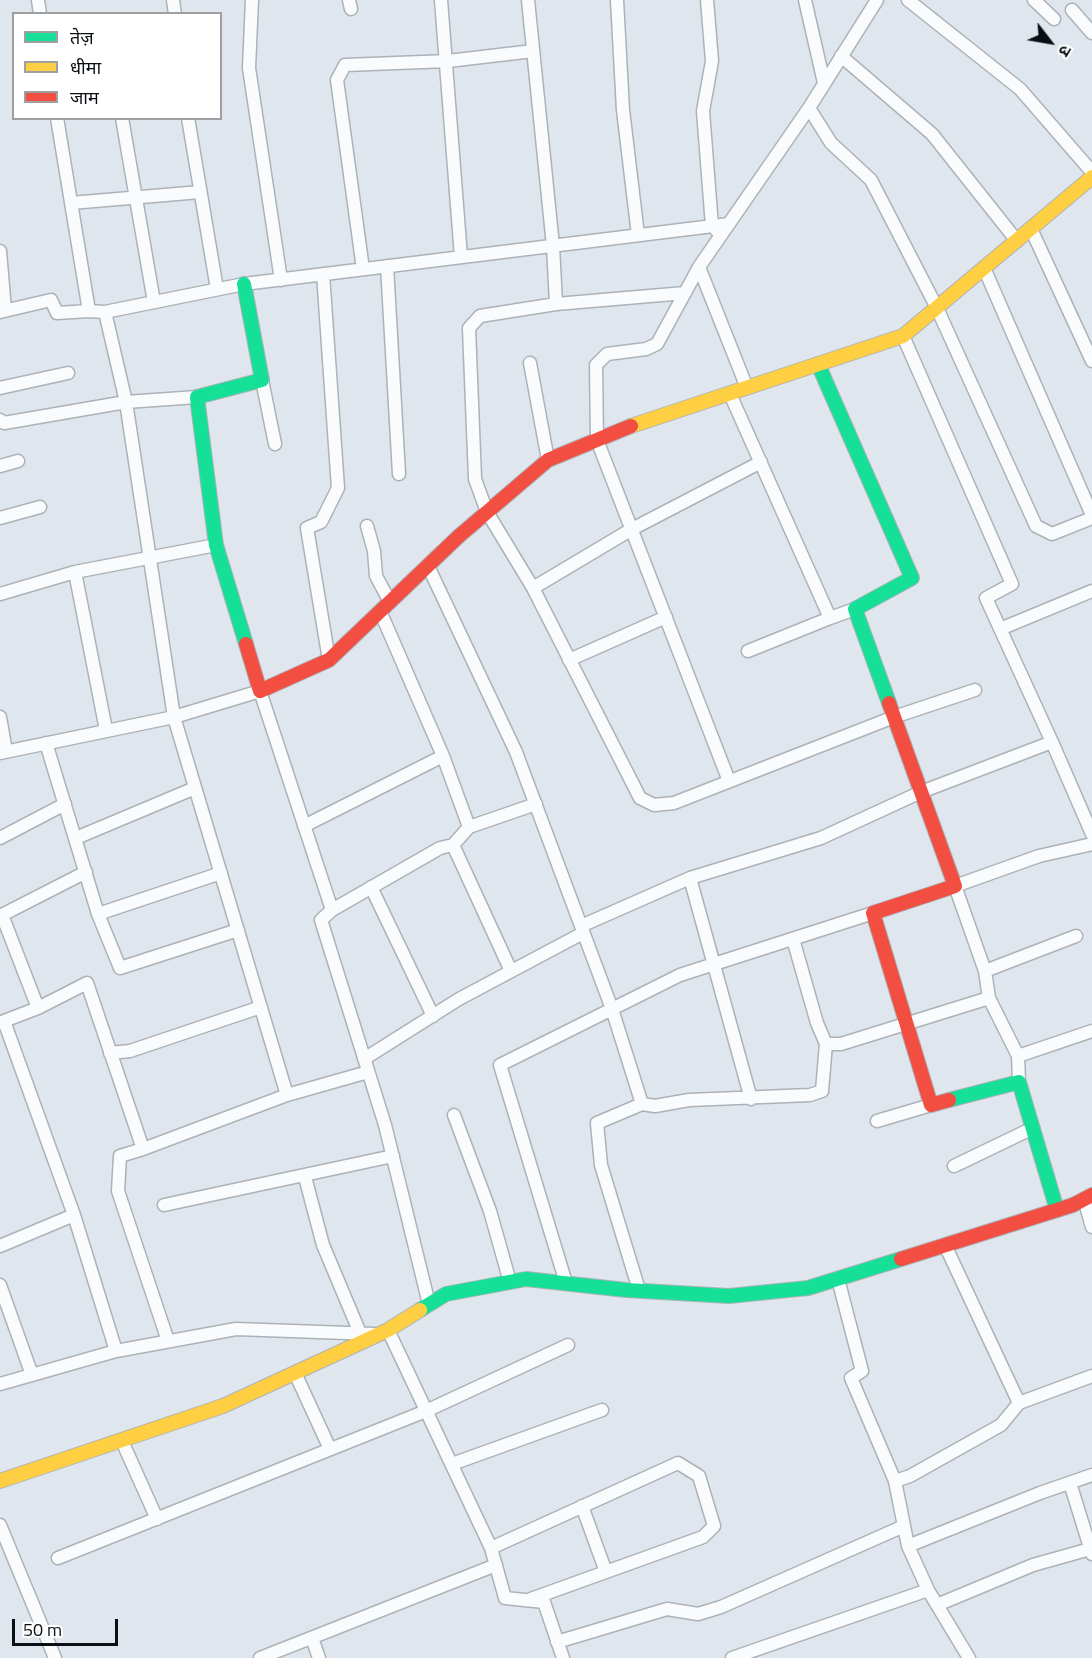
<!DOCTYPE html>
<meta charset="utf-8">
<style>
body{margin:0}
#map{position:relative;width:1092px;height:1658px;overflow:hidden;background:#dfe6ed;font-family:"Titillium Web","Noto Sans Devanagari",sans-serif}
canvas{display:block}
.legend{position:absolute;left:12px;top:12px;width:210px;height:108px;box-sizing:border-box;background:#fff;border:2px solid #9d9fa1;margin:0;padding:8px 10px;list-style:none;font-size:18px;color:#0a0f13}
.legend li{display:flex;align-items:center;gap:12px;height:30px}
.legend b{width:30px;border:2px solid #9d9fa1}
.north{position:absolute;left:1020px;top:12px;width:60px;height:60px;-webkit-text-stroke:4px #fff;paint-order:stroke;rotate:121deg;font-size:16px;font-weight:700;line-height:24px;text-align:center;color:#0a0f13}
.north::after{content:'';display:block;margin:auto;width:21px;height:27px;background:#0a0f13;clip-path:polygon(50% 0,100% 100%,50% 72%,0 100%)}
.scale{position:absolute;left:12px;top:1619px;width:106px;height:27px;box-sizing:border-box;border:3px solid #0a0f13;border-top:0;padding-left:8px;font-size:18px;line-height:21px;white-space:nowrap;color:#0a0f13;-webkit-text-stroke:4px #fff;paint-order:stroke}
</style>
<div id="map">
<canvas width="1092" height="1658"></canvas>
<ul class="legend">
<li><b style="height:8px;background:#16e098"></b>तेज़</li>
<li><b style="height:8px;background:#ffcf43"></b>धीमा</li>
<li><b style="height:8px;background:#f24e42"></b>जाम</li>
</ul>
<div class="north">उ</div>
<div class="scale">50 m</div>
</div>
<script>
const ctx = document.querySelector('canvas').getContext('2d');
ctx.lineJoin = 'round';
function strokePath(path, color, width, dash) { ctx.strokeStyle = color; ctx.lineWidth = width; ctx.lineCap = dash ? 'butt' : 'round'; ctx.setLineDash(dash || []); ctx.stroke(path); }
const street = new Path2D(`
 M38,0L40,14
 M173,0L175,14
 M252,0L249,68L281,280
 M349,0L351,9
 M441,0L461,257
 M528,0L553,246L556,304
 M617,0L623,110L638,235
 M707,0L712,61L703,111L712,226H716V230
 M805,0L824,83
 M908,0L1020,89L1092,172
 M1034,0L1054,19
 M1072,10L1092,33
 M841,56L932,134L1017,241
 M809,108L831,143L871,180L936,306L1036,526L1052,534L1092,518
 M57,118L89,311L105,312L244,284L729,224
 M122,118L154,302
 M188,118L217,289
 M71,203L200,192
 M1031,229L1092,361
 M0,251L5,310
 M387,266L399,474
 M699,267L657,344L646,349L607,354L596,365L597,440L729,781
 M984,268L1092,515
 M363,269L337,80L345,65L448,61L533,51
 M323,274L338,488L321,522L307,528L329,660
 M685,293L556,304L480,316L469,328L475,479L487,512L533,588L640,798L654,805L674,803L894,717L975,690
 M0,312L51,300L57,313L89,311
 M105,312L126,402L174,717L260,691L332,910L321,920L385,1125L429,1304
 M903,336L1012,584L986,598L1052,742
 M530,363L548,460
 M262,380L275,444
 M0,388L68,373
 M747,388L699,267L809,108L877,0
 M730,394L830,618L855,609
 M0,420L4,423L126,402L197,397
 M0,466L18,461
 M0,518L40,507
 M367,526L374,551L376,576L390,602
 M428,566L516,752L612,1009L642,1104
 M75,572L106,730
 M533,588L632,529L761,462
 M0,594L75,572L216,545
 M380,611L443,756L469,827
 M1000,629L1092,591
 M748,651L830,618
 M569,660L666,617
 M0,717L6,751
 M46,743L98,914L221,873
 M0,753L174,717L287,1095L143,1149
 M304,826L443,756
 M0,838L65,804
 M76,838L195,788
 M453,845L511,971
 M690,878L751,1099
 M371,887L433,1016
 M332,910L440,848L453,845L469,827L536,804
 M98,914L120,968L238,930
 M581,926L690,878L821,838L921,792L1052,742L1092,834
 M985,971L1076,936
 M38,1008L87,983L143,1149L120,1156L118,1191L168,1341
 M4,1021L38,1008L2,915L86,872
 M0,1023L4,1021L74,1215L116,1351
 M826,1044H841L989,998
 M110,1053L130,1051L261,1007
 M1018,1056L989,998L985,971L955,886L1039,856L1092,844
 M364,1059L459,999L583,933
 M1019,1082L1018,1056L1092,1031
 M287,1095L368,1072
 M454,1115L490,1211L510,1282
 M877,1121L931,1105
 M954,1166L1033,1128
 M305,1177L323,1245L360,1333
 M1084,1199L1092,1227
 M164,1205L393,1156
 M945,1245L1019,1403
 M0,1246L74,1215
 M838,1279L862,1371L851,1378L895,1481L910,1476L1001,1425L1019,1403L1092,1376
 M566,1283L500,1065L680,975L873,913
 M0,1285L32,1375
 M639,1290L601,1165L597,1123L642,1104L655,1106L689,1100L810,1095L822,1091L826,1044L817,1023L793,939
 M388,1330L491,1548L505,1598L544,1602L563,1658
 M295,1373L330,1449
 M0,1384L116,1351L236,1329L375,1334
 M122,1441L157,1519
 M452,1464L602,1410
 M895,1481L908,1546
 M1070,1483L1092,1554
 M582,1506L606,1572
 M0,1525L55,1658
 M491,1548L678,1463L699,1476L714,1526L703,1537L528,1600
 M58,1558L426,1411L568,1345
 M928,1590L969,1658
 M937,1605L1033,1565L1090,1549
 M312,1638L319,1658
 M557,1642L667,1609L698,1614L721,1607L904,1526
 M260,1658L496,1565
 M732,1658L928,1590L908,1546L1040,1493L1092,1475`);
const fast = new Path2D(`
 M244,284L262,380L197,397L216,545L246,644
 M818,364L912,578L855,609L889,703
 M949,1100L1019,1082L1057,1210
 M420,1310L446,1294L526,1279L626,1290L729,1296L808,1288L901,1259`);
const slow = new Path2D(`
 M631,426L903,336L1092,177
 M0,1481L223,1406L388,1330L420,1310`);
const jam = new Path2D(`
 M246,644L260,691L329,660L459,536L548,460L631,426
 M889,703L955,886L873,913L931,1105L949,1100
 M901,1259L1073,1205L1092,1195`);
strokePath(street, '#acb2b8', 15);
strokePath(fast, '#acb2b8', 16);
strokePath(slow, '#acb2b8', 16);
strokePath(jam, '#acb2b8', 16);
strokePath(street, '#fafbfc', 12);
strokePath(fast, '#16e098', 14);
strokePath(slow, '#ffcf43', 14);
strokePath(jam, '#f24e42', 14);
</script>
